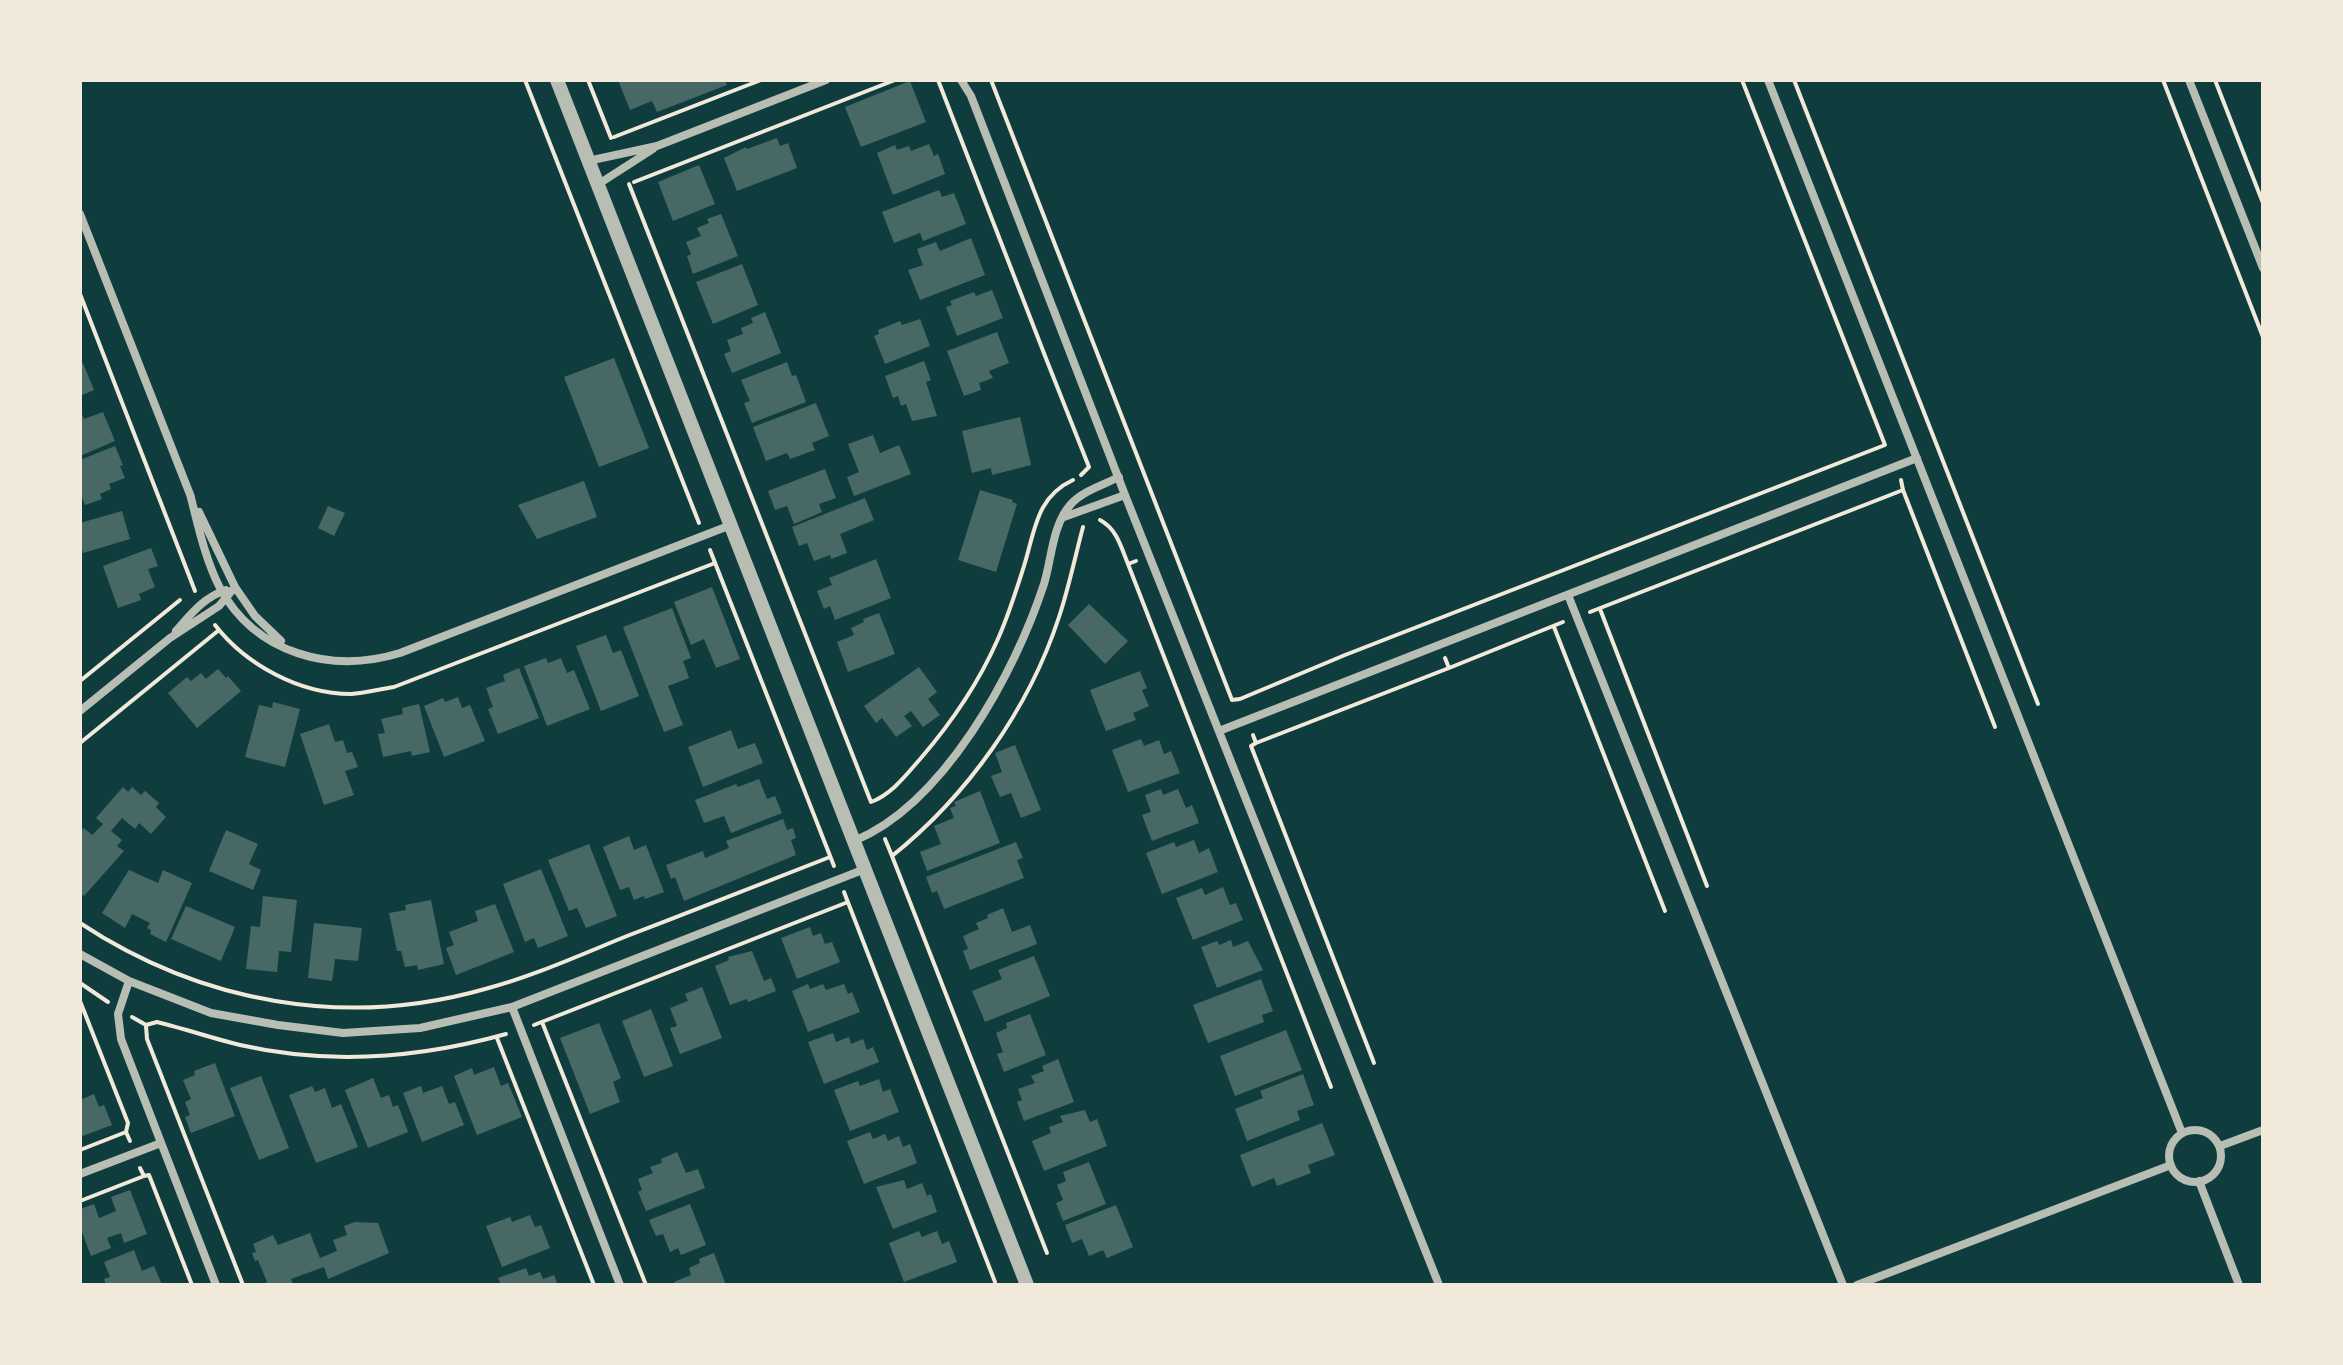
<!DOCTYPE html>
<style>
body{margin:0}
#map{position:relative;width:2343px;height:1365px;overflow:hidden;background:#0f3d3e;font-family:"Times New Roman",serif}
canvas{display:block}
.frame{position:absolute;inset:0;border:82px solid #f1e9da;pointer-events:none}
</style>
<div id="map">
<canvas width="2343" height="1365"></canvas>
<div class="frame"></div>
</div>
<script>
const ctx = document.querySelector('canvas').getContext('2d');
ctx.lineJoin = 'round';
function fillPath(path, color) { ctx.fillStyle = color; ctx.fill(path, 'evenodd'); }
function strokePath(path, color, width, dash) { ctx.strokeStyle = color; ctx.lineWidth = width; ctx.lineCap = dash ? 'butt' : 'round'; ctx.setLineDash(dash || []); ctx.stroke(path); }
fillPath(new Path2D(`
 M618,80H725L727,85L657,112L652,101L630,110Z
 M910,81L926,122L861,147L845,107Z
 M777,138L780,146L788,143L797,168L737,191L724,158L746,147L747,149Z
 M929,144L934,156L938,154L945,174L893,195L877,153L895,145L897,150L909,146L911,151Z
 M699,165L715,204L673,221L658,182Z
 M939,190L942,197L954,193L966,224L923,241L920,233L894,243L882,212Z
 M721,214L738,256L693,274L687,256L691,254L686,242L701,236L697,228L709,223L707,219Z
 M971,238L985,275L920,300L908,270L923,265L917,249L936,242L940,251Z
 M742,264L758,305L713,324L696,282Z
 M992,290L1003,318L957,336L946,307L952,305L950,301L974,292L976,296Z
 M765,312L781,353L732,373L724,354L731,351L727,340L743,334L741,328L753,323L751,318Z
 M920,319L930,346L885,364L874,336L879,334L878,330L900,321L902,325Z
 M997,332L1009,363L989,371L993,378L979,383L981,390L964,396L947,351Z
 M614,358L649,448L599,467L564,377Z
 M924,361L931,380L926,382L937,416L912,421L906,404L901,406L898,396L893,398L885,376Z
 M787,362L792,376L796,375L806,402L752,423L744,403L750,401L741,380Z
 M83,363L94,390L80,396V365Z
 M816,403L829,436L812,443L815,450L790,459L787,453L766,461L753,427Z
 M80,410L84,419L103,412L115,441L80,456Z
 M1020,417L1031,465L992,475L991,468L972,473L962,431Z
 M873,435L880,453L899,445L911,474L854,496L847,477L859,472L848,444Z
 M115,446L123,465L120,466L125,478L109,484L111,489L100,494L102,499L85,505L80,492V460Z
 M825,469L836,498L819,504L822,512L794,524L787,506L775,510L768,491Z
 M584,481L597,517L537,539L518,505Z
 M980,490L1013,500L1012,502L1017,504L996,572L958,560Z
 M865,498L874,520L840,534L847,553L831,559L830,555L814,561L807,543L799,546L792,527Z
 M328,506L345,513L334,536L318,528Z
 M122,511L130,539L83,553L80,542V523Z
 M151,548L158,566L148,569L155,587L139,594L141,600L118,608L103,566Z
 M876,559L891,598L835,620L830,606L824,609L817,591L832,585L829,578Z
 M712,587L740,659L716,668L704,639L691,645L674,602Z
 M1089,604L1128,641L1105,664L1068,625Z
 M672,608L691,658L683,661L689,678L668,686L683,725L664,732L623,627Z
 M879,613L895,654L848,672L837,642L854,635L851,628L864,622L863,619Z
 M606,635L613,653L621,650L639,696L601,711L576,646Z
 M546,658L548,663L561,658L567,673L574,670L590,709L547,726L524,666Z
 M919,667L937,692L928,699L940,715L923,727L911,711L904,716L912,726L896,737L882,718L876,723L864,706Z
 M519,668L539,718L498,734L488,709L493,707L486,688L505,681L503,675Z
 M218,669L226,678L228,676L241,691L197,728L168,693L187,677L191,681L201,673L206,679Z
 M1140,671L1147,688L1142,690L1149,706L1133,713L1136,720L1106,731L1090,690Z
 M458,697L462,708L470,705L485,741L444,757L424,706L443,698L445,702Z
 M273,702L300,709L285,767L245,757L259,705L272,708Z
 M419,704L430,752L412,756L411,751L383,757L378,734L385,733L381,719L403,714L402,708Z
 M329,724L335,742L343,740L347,753L352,752L358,767L345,771L354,795L324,805L300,734Z
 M731,730L738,749L755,743L763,763L703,787L688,747Z
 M1141,739L1144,746L1159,740L1164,754L1171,751L1180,773L1128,792L1112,750Z
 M1015,745L1041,810L1021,818L1011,793L1000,797L991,776L1002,772L995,753Z
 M759,779L767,799L775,796L782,813L731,833L724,816L704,823L695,800L736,784L738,787Z
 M123,787L128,792L132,787L141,795L145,791L159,803L156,807L166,817L151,834L139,823L135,829L122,818L111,831L122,840L117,846L124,851L84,896L80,893V832L84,828L92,835L103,824L96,818Z
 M1161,789L1163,795L1178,789L1186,808L1192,805L1199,823L1152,841L1142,815L1151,812L1145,795Z
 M980,791L1000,843L927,871L920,852L941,844L934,826L954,818L950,808L956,806L954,802Z
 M783,819L787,830L793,828L796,838L791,840L796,855L684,901L675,877L671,879L666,865L703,851L705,858L729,848L726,841Z
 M226,830L258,844L249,864L261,870L253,890L209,871Z
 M629,836L634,850L646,845L664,892L645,899L644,896L634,900L629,887L620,890L603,847Z
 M1194,840L1199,853L1209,848L1218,872L1162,894L1146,853L1174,842L1176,847Z
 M1016,842L1023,858L1017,860L1024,878L944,909L937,891L932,893L926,877Z
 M589,844L617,916L586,928L577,908L569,911L548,860Z
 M541,869L568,936L538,948L534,938L525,942L503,884Z
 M129,870L158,883L163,870L192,883L166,942L150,934L151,930L147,928L150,923L132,914L125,928L102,913Z
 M1223,887L1230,905L1236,903L1243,920L1193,940L1176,898L1202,888L1205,895Z
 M263,896L297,900L291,952L279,951L277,972L246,969L251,926L260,927Z
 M431,900L444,964L418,970L417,965L405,967L401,951H397L389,913L406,910L405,905Z
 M495,904L514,952L456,975L446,948L454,945L449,932L478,921L475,911Z
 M186,906L235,927L221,961L171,939Z
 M1003,908L1012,932L1030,925L1037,944L970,970L963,951L968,949L963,936L979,929L976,923L988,918L987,915Z
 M314,923L362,928L358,961L335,959L332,981L308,978Z
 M810,927L813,936L821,933L825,944L832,942L840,962L797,979L781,938Z
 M1231,940L1233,947L1248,941L1263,970L1217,988L1201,947L1217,941L1219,945Z
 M752,951L764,981L771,978L776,991L748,1002L747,999L730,1005L715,966L729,960L728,957Z
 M1034,956L1050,996L985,1022L972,991L1002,979L998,970Z
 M1261,979L1273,1011L1262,1015L1264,1022L1208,1043L1193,1005Z
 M808,984L810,989L823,984L826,990L844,984L848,994L852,992L860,1012L808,1032L792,991Z
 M702,987L722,1038L680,1054L670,1028L677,1026L670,1008L688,1001L685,994Z
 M651,1009L673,1066L644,1077L622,1021Z
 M1030,1014L1046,1055L1004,1072L997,1054L1003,1052L996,1033L1007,1028L1006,1023Z
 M599,1023L621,1078L613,1082L620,1102L590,1114L560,1038Z
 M1286,1030L1302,1070L1235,1096L1220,1056Z
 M833,1033L836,1042L849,1037L851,1044L863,1039L867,1050L873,1047L879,1062L824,1084L808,1042Z
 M1058,1059L1074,1102L1024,1121L1017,1102L1022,1100L1018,1089L1035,1083L1031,1076L1044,1071L1042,1066Z
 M215,1063L235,1116L191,1133L185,1117L190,1115L185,1102L191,1099L183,1080L195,1075L194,1071Z
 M494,1067L501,1086L508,1083L522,1117L477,1135L454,1076L472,1068L474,1075Z
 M1303,1074L1314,1105L1297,1111L1300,1120L1247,1141L1235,1109L1263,1098L1260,1091Z
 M261,1076L289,1148L259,1160L230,1088Z
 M373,1078L381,1098L389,1095L393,1107L398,1105L408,1132L368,1148L345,1090Z
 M879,1079L883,1092L890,1089L899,1112L850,1131L834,1090L858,1081L860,1086Z
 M312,1086L315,1092L325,1088L332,1108L341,1104L358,1147L316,1163L289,1095Z
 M421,1086L423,1093L442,1086L449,1104L455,1102L464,1125L422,1142L403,1093Z
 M94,1094L99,1107L104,1105L112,1125L80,1137V1100Z
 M1085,1110L1090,1122L1097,1119L1107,1146L1044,1171L1032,1141L1051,1133L1049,1127L1063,1122L1060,1116Z
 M1322,1123L1335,1155L1308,1165L1311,1173L1277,1186L1274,1178L1252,1187L1240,1155Z
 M870,1132L873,1139L885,1134L888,1141L899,1136L903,1147L910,1144L917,1163L864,1184L847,1141Z
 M677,1152L686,1173L698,1169L705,1188L646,1211L638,1192L642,1190L638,1179L653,1173L650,1167L662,1163L661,1159Z
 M1089,1162L1106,1204L1063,1221L1056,1203L1063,1200L1057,1185L1066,1181L1063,1172Z
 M904,1180L907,1189L922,1183L927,1196L931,1194L937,1212L893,1229L876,1187Z
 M130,1190L147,1234L124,1243L121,1233L107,1238L111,1248L91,1256L80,1227V1209L94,1204L99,1218L116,1211L111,1197Z
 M690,1204L706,1245L681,1255L678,1248L670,1252L663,1234L656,1236L649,1220Z
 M1116,1205L1133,1247L1107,1258L1103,1250L1089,1256L1082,1239L1072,1243L1065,1225Z
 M530,1215L535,1227L541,1225L550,1248L502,1267L486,1226L510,1217L512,1222Z
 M355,1222L378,1223L389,1253L328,1279L324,1267L291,1279L293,1285H261L267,1282L258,1260L255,1261L252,1253L256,1252L253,1244L273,1235L278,1245L310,1233L320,1258L337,1251L333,1240L347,1235L344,1226Z
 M919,1231L922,1237L937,1231L942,1244L949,1241L957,1262L904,1282L889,1243Z
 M134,1250L142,1271L154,1266L162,1285H106L104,1279L110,1277L104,1262Z
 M714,1253L726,1285H675L674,1282L691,1275L689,1268L700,1263L699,1259Z
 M526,1268L529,1276L540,1272L543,1279L554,1275L558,1285H501L498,1278Z`), '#486865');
strokePath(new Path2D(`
 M525,80L699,523
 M588,80L611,138
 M938,80L1047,361
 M991,80L1232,700L1240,699L1345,655L1885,445L1742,80
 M1794,80L2038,704
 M2163,80L2263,337
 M2215,80L2263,203
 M614,137L761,80
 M634,182L895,80
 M629,184L871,802C892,794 906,775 921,758C951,723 978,684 997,641C1008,617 1016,591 1024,566C1035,531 1036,497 1073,480
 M80,294L195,591
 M1047,361L1089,467L1081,475
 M1903,490L1995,727
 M1100,520C1117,529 1121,547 1128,564
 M710,550L834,866
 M1136,561L1128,564L1331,1087
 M1600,609L1707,886
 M1590,612L1903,490L1901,480
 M215,625C246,665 300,694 351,694C365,693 380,689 394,687L715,563
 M1554,627L1665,911
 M1449,668L1563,622
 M80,681L180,600
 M1253,735L1256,743L1449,668L1445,658
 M80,743L219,630
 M1256,743L1251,746L1374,1063
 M885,839L892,856C967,796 1029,709 1059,617C1069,587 1075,557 1083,527
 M892,856L1047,1253
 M844,892L995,1282
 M80,923C201,1003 345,1029 485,989C534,976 580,955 627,936C695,910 763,883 830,857
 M80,983L108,1002
 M80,1001L128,1123L126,1132L130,1141
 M132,1017L146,1025L157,1022C185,1029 212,1038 240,1045C328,1065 420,1058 506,1034
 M542,1022L646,1285
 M534,1025L848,902
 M146,1026L147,1039L243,1285
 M497,1038L594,1285
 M80,1150L126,1132
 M140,1168L144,1176L149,1175L192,1285
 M80,1201L144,1176`), '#f1e9da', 4);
strokePath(new Path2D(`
 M961,80L971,96L1125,495L1439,1285
 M1768,80L2182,1133
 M2189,80L2263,268
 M588,161L657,146L826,80
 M597,185L653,149
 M80,214L191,497
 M190,494C198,525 205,559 220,588C256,654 331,674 400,653L731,525
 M199,512L235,587L255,616L281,641
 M1064,517L1125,495
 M1568,595L1843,1285
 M176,631C191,614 204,597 226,590
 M80,711L170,638L219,606L235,587
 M1219,731L1917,458
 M854,841C944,804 1015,673 1044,584C1052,558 1052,525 1071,504C1083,491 1103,485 1119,477
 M80,954L129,981L211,1013L278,1025L343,1033L420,1028L512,1007L865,869
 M129,981L118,1014L121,1039L216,1285
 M512,1007L620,1285
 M2169 1156a26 26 0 1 1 52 0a26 26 0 1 1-52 0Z
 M2220,1146L2263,1130
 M80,1174L161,1143
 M2199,1181L2239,1285
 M1857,1285L2171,1165`), '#b8beb3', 8);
strokePath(new Path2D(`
 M557,80L1027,1285`), '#b8beb3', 14);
</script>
